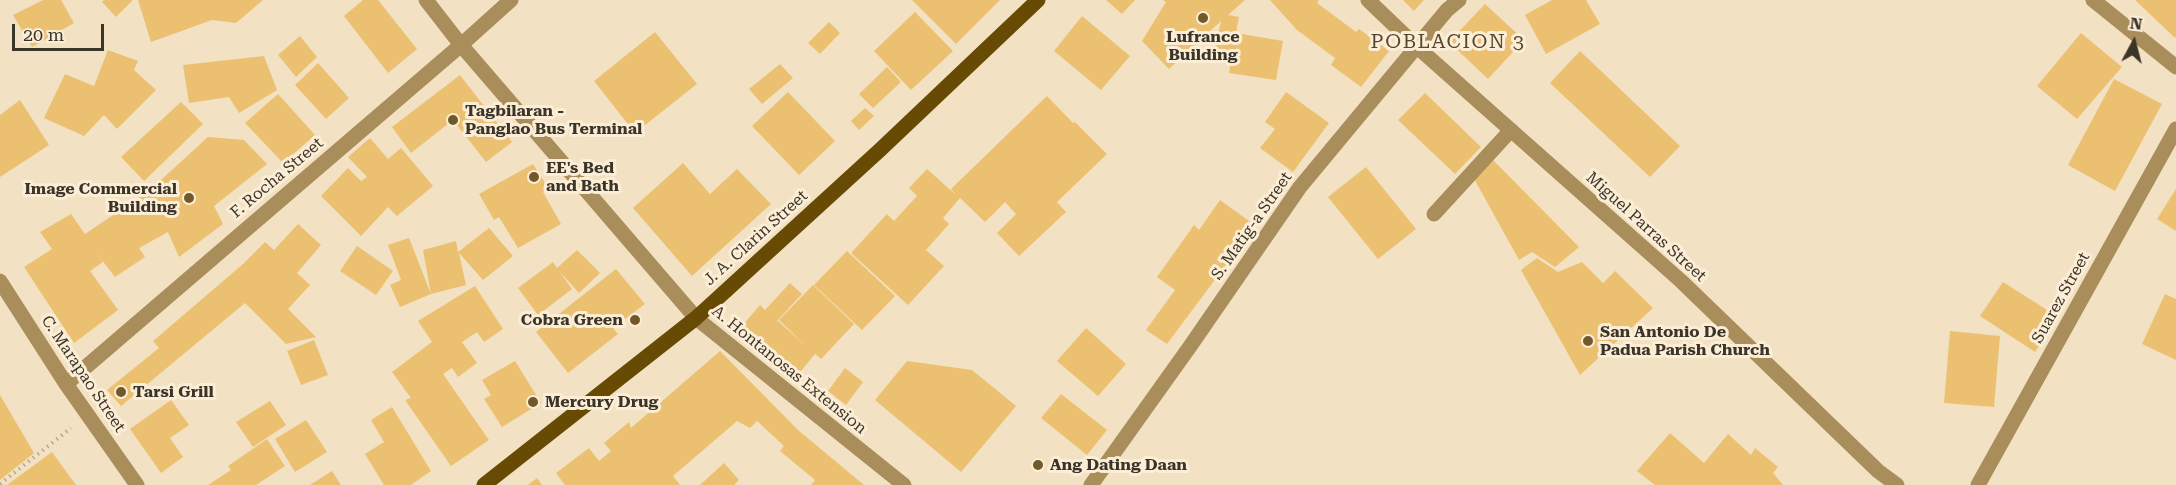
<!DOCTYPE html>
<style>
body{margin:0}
#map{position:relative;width:2176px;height:485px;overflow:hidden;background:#f2e1c2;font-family:"Roboto Serif",serif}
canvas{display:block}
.north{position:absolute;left:2104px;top:12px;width:60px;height:60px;-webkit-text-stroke:4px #fceed6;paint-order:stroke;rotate:7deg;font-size:16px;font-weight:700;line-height:24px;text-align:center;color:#3b3428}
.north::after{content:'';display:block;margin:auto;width:21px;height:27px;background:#3b3428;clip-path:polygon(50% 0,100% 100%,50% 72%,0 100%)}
.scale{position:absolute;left:12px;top:24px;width:92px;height:27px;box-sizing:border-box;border:3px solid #3b3428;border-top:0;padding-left:8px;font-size:18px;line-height:21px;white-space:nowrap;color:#3b3428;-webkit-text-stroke:4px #fceed6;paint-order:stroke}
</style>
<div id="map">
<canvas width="2176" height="485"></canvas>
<div class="north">N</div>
<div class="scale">20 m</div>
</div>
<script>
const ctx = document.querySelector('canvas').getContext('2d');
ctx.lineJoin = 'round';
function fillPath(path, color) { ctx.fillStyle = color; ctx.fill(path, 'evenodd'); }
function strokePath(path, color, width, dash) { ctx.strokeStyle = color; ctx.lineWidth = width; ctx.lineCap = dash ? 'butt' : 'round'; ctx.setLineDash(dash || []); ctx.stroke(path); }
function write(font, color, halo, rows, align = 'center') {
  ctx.font = font + ' "Roboto Serif",serif'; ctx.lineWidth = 6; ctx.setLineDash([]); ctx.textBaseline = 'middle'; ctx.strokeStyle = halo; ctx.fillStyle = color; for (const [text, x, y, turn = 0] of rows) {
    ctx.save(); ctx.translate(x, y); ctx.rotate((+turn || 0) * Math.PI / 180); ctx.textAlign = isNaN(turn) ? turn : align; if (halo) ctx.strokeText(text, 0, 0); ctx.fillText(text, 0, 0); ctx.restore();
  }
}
fillPath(new Path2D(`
 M43,0H61L74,23L32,47L13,15Z
 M104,0H133L116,17L102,2Z
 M138,0H263L236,23L212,20L151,42Z
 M363,0H378L417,49L388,73L344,16Z
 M912,0H1000L956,44Z
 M1106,0H1135L1122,14Z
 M1163,0H1245L1228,15L1239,17L1236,33L1283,41L1276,80L1229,73L1232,52L1215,50L1221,21L1169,69L1142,41L1166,2Z
 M1270,0H1319L1317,3L1356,32L1359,29L1389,51L1361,87L1331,65L1335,58L1297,30Z
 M1403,0H1424L1414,11Z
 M1552,0H1586L1600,24L1546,54L1525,15Z
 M2135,0H2176V36L2175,38Z
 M1485,4L1524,40L1488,79L1449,42Z
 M915,12L953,51L911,90L874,51Z
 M1082,16L1130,56L1101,90L1054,51Z
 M829,22L840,33L820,54L808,43Z
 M655,32L697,84L635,133L594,81Z
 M2081,33L2122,67L2077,119L2037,86Z
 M300,36L317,57L296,77L278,55Z
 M108,50L138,61L134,70L156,90L117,129L104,115L84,136L44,118L65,74L94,86Z
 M1580,51L1680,146L1650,177L1550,83Z
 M264,56L277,90L239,113L229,97L189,103L183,65Z
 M318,63L349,98L326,119L295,85Z
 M780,64L793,78L762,104L749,89Z
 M887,67L901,82L873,108L859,94Z
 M460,75L512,142L486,162L453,120L411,153L392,127Z
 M2114,79L2162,104L2115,191L2068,165Z
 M788,92L835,141L799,175L752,126Z
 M1286,92L1329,123L1293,172L1260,148L1275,129L1265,122Z
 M1425,93L1481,147L1455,174L1398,120Z
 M278,94L315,135L283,163L245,123Z
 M1047,96L1073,123L1075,122L1107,154L1057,202L1066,212L1019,256L997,233L1016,214L1005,202L985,222L960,198L943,218L949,224L926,250L944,266L908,305L851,253L887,214L894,221L917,196L909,188L927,169L956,195L951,189Z
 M20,100L49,145L0,177V115Z
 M181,102L203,124L144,181L121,157Z
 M865,108L874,116L859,130L851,121Z
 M208,137L244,140L267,164L214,206L223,224L179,257L168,232L139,248L145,257L115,277L95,251L103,262L90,271L118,310L74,343L24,267L52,249L40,232L71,214L85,234L150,190Z
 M370,138L388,159L401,148L433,186L397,216L388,207L361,236L321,196L348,168L361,181L367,177L348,157Z
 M1492,159L1579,247L1555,267L1532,252L1519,260L1472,175Z
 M683,163L710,194L737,169L771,204L692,276L633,208Z
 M533,164L549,189L543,192L561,224L518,248L499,217L494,220L479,194Z
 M1366,167L1416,229L1378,259L1328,197Z
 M2176,189V231L2157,219Z
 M1220,200L1249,221L1228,250L1234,254L1167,344L1146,330L1175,290L1157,277L1194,225L1199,230Z
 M298,224L321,245L297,273L310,285L288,309L316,337L286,344L245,303L121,406L107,390L159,348L153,341L243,264L265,242L274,250Z
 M489,228L513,256L483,280L459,253L466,285L431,294L423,250L456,241L458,252Z
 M409,238L431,294L400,307L390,285L401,280L388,245Z
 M357,246L393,271L376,295L340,271Z
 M577,250L600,273L579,293L559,271L572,289L538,315L518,288L553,262L557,268Z
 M847,251L895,296L862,330L814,285Z
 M1537,258L1558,272L1582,262L1603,283L1615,271L1653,308L1580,375L1521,270Z
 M616,269L645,304L613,328L618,334L568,373L536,332Z
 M2003,282L2058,317L2035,352L1980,316Z
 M790,283L802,294L776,322L778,321L807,347L779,320L813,285L854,324L821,359L815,354L792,382L736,333L760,305L765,310Z
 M475,286L503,329L484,342L477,332L462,342L477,363L458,377L452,368L443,374L489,440L451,466L405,400L411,398L392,372L432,342L418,321Z
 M2165,294L2176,299V360L2142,344Z
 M1086,328L1126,364L1098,396L1057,361Z
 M1950,331L2000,336L1994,407L1944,403Z
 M314,340L328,375L301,385L287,351Z
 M720,351L798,430L864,485H811L815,480L780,451L784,446L757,421L750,428L737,421L673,476L680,485H565L556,473L589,448L599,461L611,451L604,443L629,422L631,428Z
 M515,361L541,403L502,427L484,399L491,395L482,380Z
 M907,361L972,370L1016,406L961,472L875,400Z
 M845,368L863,382L846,405L828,391Z
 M1061,394L1107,430L1087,455L1041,418Z
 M0,395L34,453L0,480Z
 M171,400L189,425L170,438L183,457L161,473L130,429Z
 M270,401L286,425L253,447L236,422Z
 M392,407L431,471L411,485H384L365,454L384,442L371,420Z
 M306,420L327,452L295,472L275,439Z
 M1670,433L1704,463L1728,434L1751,455L1755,448L1778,467L1773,473L1783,485H1655L1637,471Z
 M267,439L285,466L256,485H208L231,470L228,466Z
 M52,452L76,485H7Z
 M724,463L739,480L734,485H700Z
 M332,471L341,485H310Z
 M537,478L542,485H528Z`), '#ebc171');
strokePath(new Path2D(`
 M0,484L71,428`), '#b7aa91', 4, [1.5, 4.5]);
strokePath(new Path2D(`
 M426,0L461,45L696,318L904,485
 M1368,0L1416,46L1681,281L1878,471L1897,485
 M2093,0L2176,67
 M1434,214L1511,130
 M0,281L66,384L137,485
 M66,384L461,45L511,0
 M1091,485L1191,345L1300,187L1447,10L1459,0
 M1978,485L2176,129`), '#a98d5a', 15);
strokePath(new Path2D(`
 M484,485L696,318L881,149L1038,0`), '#674a04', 15);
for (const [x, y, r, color] of [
 [1203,18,6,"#71592a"],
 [453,120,6,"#71592a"],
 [534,177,6,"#71592a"],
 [189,198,6,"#71592a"],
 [635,320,6,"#71592a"],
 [1588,341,6,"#71592a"],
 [121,392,6,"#71592a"],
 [533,402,6,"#71592a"],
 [1038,465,6,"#71592a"]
]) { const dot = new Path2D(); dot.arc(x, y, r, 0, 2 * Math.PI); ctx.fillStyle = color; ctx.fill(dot); strokePath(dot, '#fceed6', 2); }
write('bold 16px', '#3b3428', '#fceed6', [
 ["Lufrance",1203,37,"center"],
 ["Building",1203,55,"center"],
 ["Tagbilaran -",465,111],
 ["Panglao Bus Terminal",465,129],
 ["EE's Bed",546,168],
 ["and Bath",546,186],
 ["Image Commercial",177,189,"right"],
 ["Building",177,207,"right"],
 ["Cobra Green",623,320,"right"],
 ["San Antonio De",1600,332],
 ["Padua Parish Church",1600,350],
 ["Tarsi Grill",133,392],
 ["Mercury Drug",545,402],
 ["Ang Dating Daan",1050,465]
], 'left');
write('16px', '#3b3428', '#fceed6', [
 ["F. Rocha Street",277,178,-40],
 ["S. Matig-a Street",1252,226,-55],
 ["Miguel Parras Street",1646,227,42],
 ["J. A. Clarin Street",756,238,-42],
 ["Suarez Street",2061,298,-61],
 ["A. Hontanosas Extension",789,370,39],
 ["C. Marapao Street",83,374,56]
]);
ctx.letterSpacing = '1.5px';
write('20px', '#56472d', '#fceed6', [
 ["POBLACION 3",1448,42]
]);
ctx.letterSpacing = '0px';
</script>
